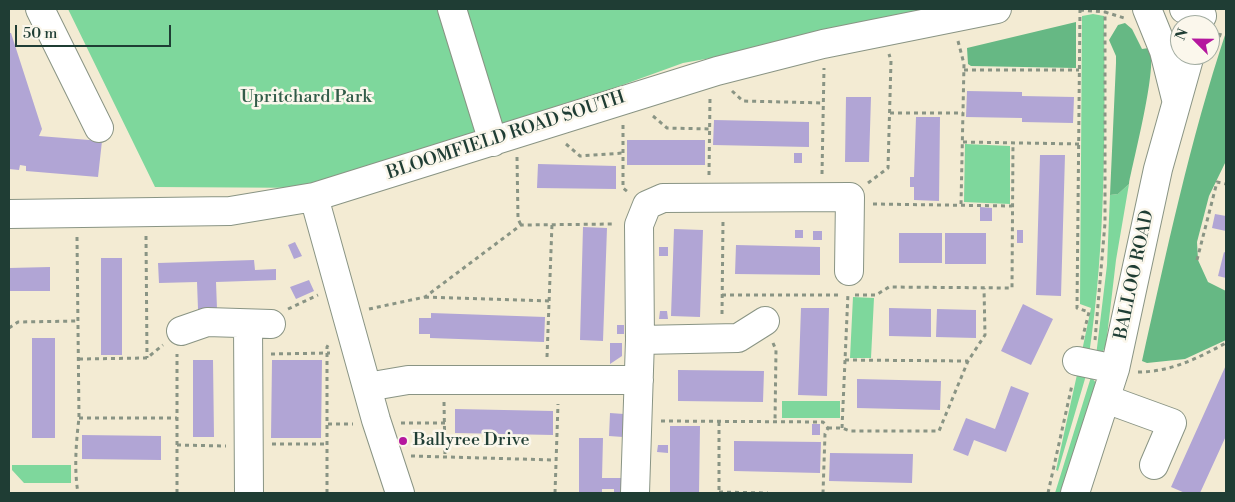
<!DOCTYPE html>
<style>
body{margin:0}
#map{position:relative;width:1235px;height:502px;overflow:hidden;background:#f3ebd3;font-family:"Libre Bodoni",serif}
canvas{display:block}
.frame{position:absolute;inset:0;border:10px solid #1f3d34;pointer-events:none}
.north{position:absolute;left:1170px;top:15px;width:50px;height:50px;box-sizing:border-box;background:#fbf7ec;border:1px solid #a3ada2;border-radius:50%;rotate:293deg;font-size:14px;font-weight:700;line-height:20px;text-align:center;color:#1f3d34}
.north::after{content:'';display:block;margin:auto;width:18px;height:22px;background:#b5179e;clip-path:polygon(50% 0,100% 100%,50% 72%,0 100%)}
.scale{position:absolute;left:15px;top:25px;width:156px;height:22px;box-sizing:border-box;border:2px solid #1f3d34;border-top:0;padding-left:6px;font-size:15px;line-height:18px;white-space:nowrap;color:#1f3d34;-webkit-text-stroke:4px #fbf7ec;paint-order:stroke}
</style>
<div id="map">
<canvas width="1235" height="502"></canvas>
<div class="frame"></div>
<div class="north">N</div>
<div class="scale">50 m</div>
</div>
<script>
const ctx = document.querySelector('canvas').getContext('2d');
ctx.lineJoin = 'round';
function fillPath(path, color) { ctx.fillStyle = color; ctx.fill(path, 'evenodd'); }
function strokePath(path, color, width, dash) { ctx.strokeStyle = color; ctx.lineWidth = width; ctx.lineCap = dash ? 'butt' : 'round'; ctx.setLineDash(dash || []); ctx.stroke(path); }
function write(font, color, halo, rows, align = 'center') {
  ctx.font = font + ' "Libre Bodoni",serif'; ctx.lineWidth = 5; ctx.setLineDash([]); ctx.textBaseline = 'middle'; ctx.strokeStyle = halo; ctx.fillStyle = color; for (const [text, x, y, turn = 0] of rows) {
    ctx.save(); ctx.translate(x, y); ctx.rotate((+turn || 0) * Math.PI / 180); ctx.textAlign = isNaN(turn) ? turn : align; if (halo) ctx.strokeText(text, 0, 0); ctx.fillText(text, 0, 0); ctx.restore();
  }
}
fillPath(new Path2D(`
 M68,9H930L756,50L683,63L537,116L324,188L155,187Z
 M1093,14L1104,16C1105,129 1106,243 1089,355L1082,351L1091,308L1080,304L1082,16Z
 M965,144L1010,146V204L964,202Z
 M1129,184L1116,260L1106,345L1103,351L1096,356L1107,265L1110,195L1118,194Z
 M853,297L874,298L871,358H850Z
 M1078,370L1087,372L1058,471L1056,470Z
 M1091,377L1097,384L1062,493H1055Z
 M782,401H840V418H782Z
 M12,465H71V483H24L12,470Z`), '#7ed79c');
fillPath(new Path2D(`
 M1076,22V68L971,66L968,64L967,48Z
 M1125,23L1132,29L1142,49L1149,48C1159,63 1133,161 1129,184L1118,194L1110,195L1116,63V56L1109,40L1118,25Z
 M1226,32V161L1209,196L1197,242L1198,260L1208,282L1226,291V340L1185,359L1147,363L1142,361C1167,250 1190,140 1226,32Z`), '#66b884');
fillPath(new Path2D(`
 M9,33H11L42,129L39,136L102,141L98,177L26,171V166L20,165L19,170L9,169Z
 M967,91L1022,92V96L1074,97L1073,123L1022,122V118L966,117Z
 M846,97H871L869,162H845Z
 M916,117H940L939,201L914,200V187H910V177H914Z
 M714,120L809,122V147L713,145Z
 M627,140H705V165H627Z
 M794,153H802V163H794Z
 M1040,155H1065L1061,296L1036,295Z
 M538,164L616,166V189L537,188Z
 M980,207L992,208V221H980Z
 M1215,214L1226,216V231L1212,228Z
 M583,227L607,228L603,341L580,340Z
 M674,229L703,230L700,317L671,316Z
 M795,230H803V238H795Z
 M1017,230H1023V243H1017Z
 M813,231H822V240H813Z
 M899,233H942V263H899Z
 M945,233H986V264H945Z
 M295,242L302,256L294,259L288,245Z
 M736,245L820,247V275L735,274Z
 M659,247H668V256H659Z
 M1224,252L1226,253V278L1218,276Z
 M101,258H122V355H101Z
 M254,260L255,270L276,269V280L216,282L217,309H198L197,282L159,283L158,263Z
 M50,267V291H9V268Z
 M309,280L314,291L296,299L290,287Z
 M1023,304L1053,319L1031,365L1001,351Z
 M801,308H829L827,396L798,395Z
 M889,308L931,309V337L889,336Z
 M937,309L976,310V338L936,337Z
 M660,311H667L668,319H659Z
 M431,313L545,317L544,342L430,338V334H419V318H431Z
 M617,325H624V334H617Z
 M32,338H55V438H32Z
 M610,343H622V356L610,364Z
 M193,360H213L214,437H193Z
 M272,360H322L321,438H271Z
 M1226,365V436L1200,493H1185L1171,487Z
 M678,370L764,371L763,402L678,401Z
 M857,379L941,381L940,410L857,408Z
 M1011,386L1029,393L1006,452L974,440L968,456L953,450L966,418L995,429Z
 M455,409L553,411V435L455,433Z
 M610,413L624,414L623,437L609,436Z
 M812,424H820V435H812Z
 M670,426H700L699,493H670Z
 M82,435L161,436V460L82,459Z
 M579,438H603L602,478H623V493H614V489H602V493H579Z
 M734,441L821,442L820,473L734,471Z
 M658,445H668V453L657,452Z
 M830,453L913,454L912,483L829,481Z`), '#b1a5d5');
const minor = new Path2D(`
 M40,9L99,128
 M452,9L493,142
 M1147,9L1164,51L1176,99
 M1184,9L1202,16
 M314,197L376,420L400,493
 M9,214L230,211L314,197L717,71L823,44L997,9
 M248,324L249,493
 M181,331L207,322L271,324
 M640,340L738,338L765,321
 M1077,361L1115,369
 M367,387L408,380H639
 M1106,399L1172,423L1154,465
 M635,493L640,340L639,225L647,205L663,198L850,197L849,271
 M1075,493L1115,369L1158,169L1190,55`);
strokePath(minor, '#899484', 30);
strokePath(new Path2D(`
 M1080,9L1077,308L1089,312L1082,340
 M1080,10L1105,12
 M958,41L964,64L961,204
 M1214,52L1221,32
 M964,70H1079
 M732,91L743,101L824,103
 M890,113H963
 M653,116L667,128L710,129
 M623,125V188L628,192
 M963,142L1080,144
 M566,144L580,156L623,153
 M517,157L518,219L521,225
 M822,174L824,68
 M709,175L710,98
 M868,183L888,168L891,61L889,54
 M873,204L1012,206
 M146,236L147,358
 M77,237L79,418C76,443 74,469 78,493
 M1197,260L1217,182L1226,184
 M722,295H841
 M855,295H876L889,287L1012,288L1013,142
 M425,297L549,301
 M288,309L318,295
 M369,309L425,297L521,225L615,224
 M722,314L723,221
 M9,328L18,322L78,321
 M1095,340L1105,223V12L1124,18
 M773,343L776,350L775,422
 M271,354L330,353
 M547,357L552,224
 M79,359L147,358L163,345
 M845,360L968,361
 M1138,372C1171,372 1198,358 1226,343
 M444,402L445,457
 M79,418H177
 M661,421L823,422L828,428L825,434L823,493
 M719,422V493
 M401,423H445
 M328,424H353
 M828,428H842L850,431H939L968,361L985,335L984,288
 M842,428L848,293
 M272,444H328
 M177,445L226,446
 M411,456L555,460
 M719,492L768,493
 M177,493V354
 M327,493V347L330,342
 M555,493L558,404
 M1048,493L1072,385`), '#899484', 3, [4, 4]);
strokePath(minor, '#fff', 28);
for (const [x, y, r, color] of [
 [403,441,5,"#b5179e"]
]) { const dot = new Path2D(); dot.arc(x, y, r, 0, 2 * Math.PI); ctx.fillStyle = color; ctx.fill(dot); strokePath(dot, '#fbf7ec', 2); }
write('18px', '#325c49', '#fbf7ec', [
 ["Upritchard Park",306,98]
]);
write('18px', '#1f3d34', '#fbf7ec', [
 ["BLOOMFIELD ROAD SOUTH",506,136,-18],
 ["BALLOO ROAD",1135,275,-78]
]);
write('18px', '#1f3d34', '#fbf7ec', [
 ["Ballyree Drive",413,441]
], 'left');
</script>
